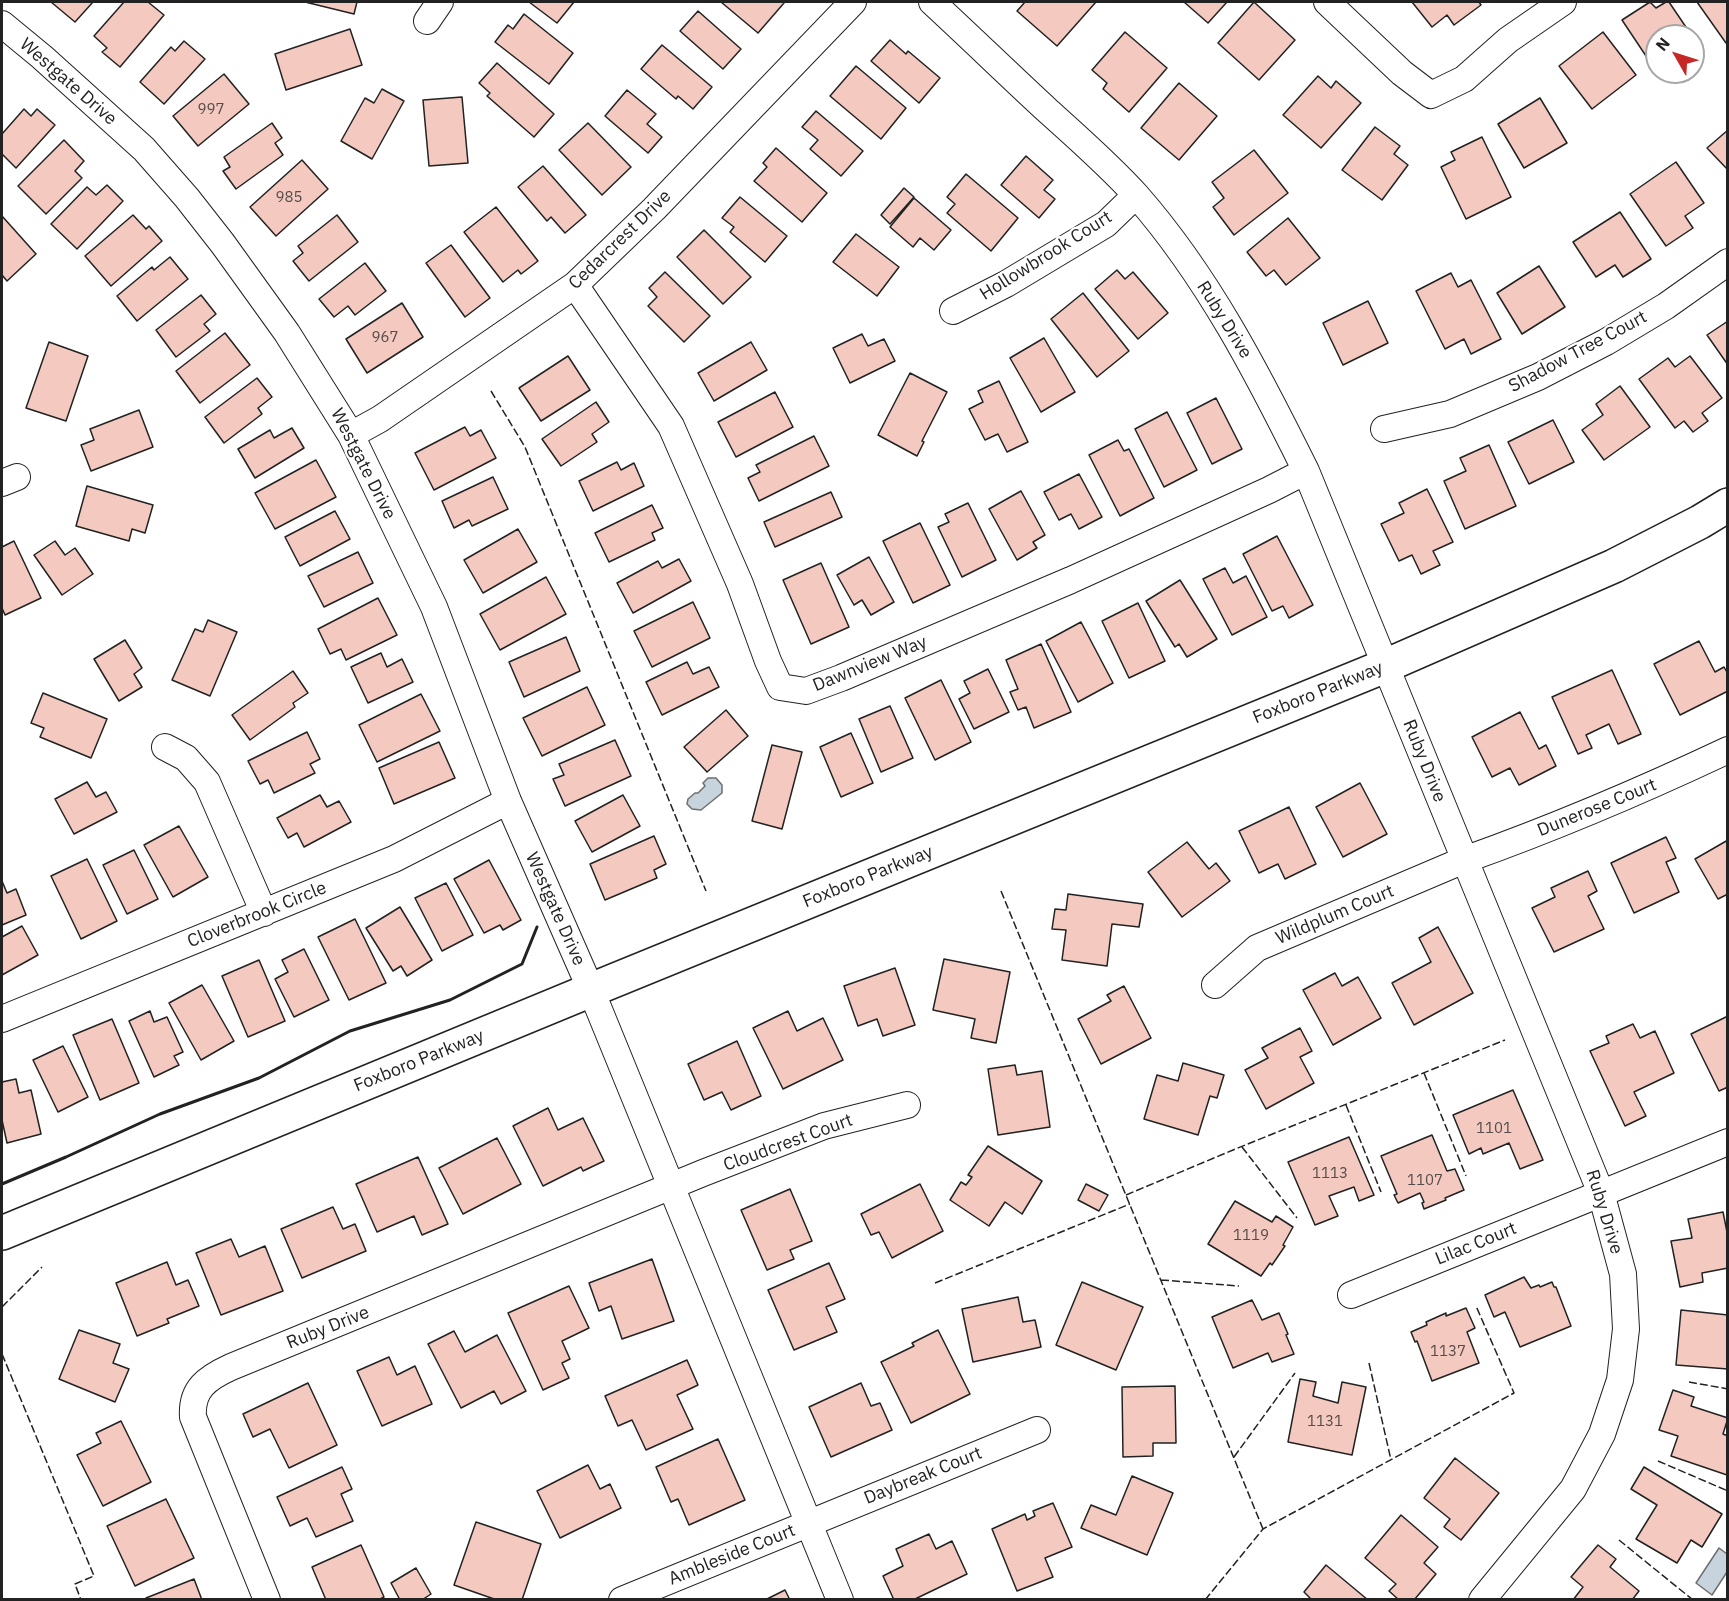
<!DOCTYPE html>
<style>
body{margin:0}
#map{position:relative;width:1729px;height:1601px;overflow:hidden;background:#fff;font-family:"IBM Plex Sans",sans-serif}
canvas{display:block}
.frame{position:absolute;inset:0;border:3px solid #222;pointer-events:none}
.north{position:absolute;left:1645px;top:24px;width:60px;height:60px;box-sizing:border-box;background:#fff;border:2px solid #a7a7a7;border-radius:50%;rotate:309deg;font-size:16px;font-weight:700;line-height:24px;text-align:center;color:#222}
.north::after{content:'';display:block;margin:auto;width:21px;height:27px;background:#c62828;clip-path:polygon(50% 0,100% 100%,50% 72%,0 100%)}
</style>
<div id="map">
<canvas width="1729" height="1601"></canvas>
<div class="frame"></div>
<div class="north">N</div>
</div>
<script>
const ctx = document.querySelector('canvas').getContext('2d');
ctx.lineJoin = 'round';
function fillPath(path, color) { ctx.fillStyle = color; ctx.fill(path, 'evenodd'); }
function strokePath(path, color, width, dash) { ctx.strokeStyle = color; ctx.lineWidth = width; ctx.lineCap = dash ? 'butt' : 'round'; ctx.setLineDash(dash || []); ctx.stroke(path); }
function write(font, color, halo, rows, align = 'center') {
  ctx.font = font + ' "IBM Plex Sans",sans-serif'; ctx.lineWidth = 4.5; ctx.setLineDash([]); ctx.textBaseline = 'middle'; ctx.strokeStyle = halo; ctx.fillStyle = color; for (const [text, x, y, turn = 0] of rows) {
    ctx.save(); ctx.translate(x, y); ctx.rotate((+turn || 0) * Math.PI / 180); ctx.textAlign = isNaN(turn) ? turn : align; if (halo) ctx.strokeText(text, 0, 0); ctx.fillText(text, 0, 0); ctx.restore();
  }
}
const water = new Path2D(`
 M708,778H716L722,785V793L701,810L692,809L687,804L688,799L695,793H698L705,786L703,783Z
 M1719,1548L1727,1554V1572L1712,1595L1696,1583Z`);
fillPath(water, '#c7d3dd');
strokePath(water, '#6f6f6f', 1.5);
const building = new Path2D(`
 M51,2H93L75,22Z
 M124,2H148L164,15L120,67L102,52L107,48L94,36Z
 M305,2H357L354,14Z
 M529,2H574L557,23Z
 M721,2H783L784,3L758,33Z
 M1025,2H1096L1057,46L1017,11Z
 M1184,2H1227L1208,23Z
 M1254,2L1295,40L1259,80L1218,43Z
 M1412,2H1479L1481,5L1454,25L1447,15L1432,27Z
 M1650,2L1656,8L1666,2H1669L1692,36H1657V70L1656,71L1622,20Z
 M1697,2H1728V42L1726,43Z
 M698,11L741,49L723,69L680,31Z
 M524,14L573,53L549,84L495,42L508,25L513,29Z
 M350,29L362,65L286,90L275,54Z
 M1125,32L1167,68L1129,112L1103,89L1107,83L1092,70Z
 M1603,32L1636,75L1592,109L1559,66Z
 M890,40L906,54L908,51L940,78L919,103L871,61Z
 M184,41L205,59L164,104L140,82L171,47L175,51Z
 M662,45L712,87L693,109L678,96L676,99L641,69Z
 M497,63L554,114L534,137L487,96L490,93L479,83Z
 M856,66L906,108L881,139L830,96Z
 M224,74L249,104L198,146L173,116Z
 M1318,76L1331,88L1336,81L1361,103L1321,148L1283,115Z
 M1179,83L1217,116L1179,160L1141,128Z
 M382,89L404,101L372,159L341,141L365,98L374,103Z
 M627,90L656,114L647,124L662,137L648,153L605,116Z
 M462,97L468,163L429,166L423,100Z
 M1540,98L1567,143L1524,168L1498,124Z
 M24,109L31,116L37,109L55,125L16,168L2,154V134Z
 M816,111L863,151L841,176L810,149L818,140L802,127Z
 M272,123L282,138L275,143L283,155L236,189L223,171L230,167L224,157Z
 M588,123L631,167L602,195L559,150Z
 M1375,127L1400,146L1394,154L1408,165L1382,200L1342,170Z
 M1728,130V170L1707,148Z
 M1482,137L1511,197L1466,219L1441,167L1455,160L1451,152Z
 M64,140L84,161L75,171L82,178L46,214L18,186Z
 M776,148L827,193L802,222L754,181L767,167L763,163Z
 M1254,150L1288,193L1234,235L1213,207L1224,198L1212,182Z
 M1026,156L1053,180L1044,190L1055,199L1039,218L1001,185Z
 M302,160L328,189L276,236L250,207Z
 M1676,162L1704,203L1685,216L1693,228L1666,246L1630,194Z
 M543,166L586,215L565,233L551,217L547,221L518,187Z
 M966,174L1018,218L991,251L947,213L955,204L947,197Z
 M107,185L123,201L77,249L51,224L87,187L96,195Z
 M904,188L914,197L890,224L881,215Z
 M740,197L787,236L765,262L730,232L734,227L722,218Z
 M914,198L951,230L934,250L920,238L913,247L890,227Z
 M496,207L538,261L521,274L518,270L503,282L464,232Z
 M1620,212L1651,259L1623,277L1615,265L1596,277L1573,242Z
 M133,215L146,229L149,226L162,241L111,286L85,256Z
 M337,215L358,242L309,281L293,261L303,253L298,246Z
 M2,216L36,254L7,281L2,275Z
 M1288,218L1320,258L1286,285L1274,270L1266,276L1247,252Z
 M704,230L751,277L723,304L677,257Z
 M856,234L899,267L877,296L833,262Z
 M451,245L490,298L465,317L426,263Z
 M170,257L188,279L137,321L117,296L152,267L154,270Z
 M365,263L386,291L355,315L348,306L334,317L319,299Z
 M1539,266L1565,307L1522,334L1497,293Z
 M1117,270L1125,279L1133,272L1168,313L1138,339L1095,289Z
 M665,272L710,316L684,342L648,306L657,297L649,288Z
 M1451,273L1458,287L1471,280L1501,339L1471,354L1464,339L1445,349L1416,291Z
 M1083,293L1129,351L1097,377L1051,319Z
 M201,295L216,314L204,324L210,331L176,357L156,330Z
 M1368,301L1388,343L1343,365L1323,323Z
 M402,303L423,337L367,373L346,339Z
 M1728,321V365L1707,335Z
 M225,333L250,365L200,403L176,371Z
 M862,334L868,346L884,339L895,361L850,383L833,348Z
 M1044,338L1075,392L1041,412L1010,358Z
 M49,342L88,356L66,421L26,408Z
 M751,342L767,370L714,401L698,373Z
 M568,356L590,390L541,421L519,388Z
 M1690,356L1722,398L1702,413L1708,421L1693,432L1684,421L1675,428L1639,379L1668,358L1675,367Z
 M910,373L947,392L922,441L924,442L917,456L878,435Z
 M257,378L272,397L258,408L262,414L224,443L205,417Z
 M999,381L1028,442L1007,452L998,434L985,440L969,409L983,402L978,391Z
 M1620,386L1650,427L1604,460L1582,430L1603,415L1596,404Z
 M775,392L793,427L736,457L718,422Z
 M1216,398L1242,449L1212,464L1187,413Z
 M596,402L609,422L592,434L597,442L561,466L542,439Z
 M139,410L153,447L91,471L81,445L94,440L90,429Z
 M1167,412L1197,470L1164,487L1135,429Z
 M1553,420L1574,462L1529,484L1508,442Z
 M465,427L470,436L481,430L496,458L434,490L415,453Z
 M292,428L304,448L255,478L238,449L270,430L274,438Z
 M814,436L829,466L759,501L748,478L760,472L756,465Z
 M1118,440L1124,451L1129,449L1154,498L1120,516L1089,455Z
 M1489,445L1516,506L1465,529L1444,481L1466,471L1460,458Z
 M316,460L336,497L275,529L255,493Z
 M617,462L621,470L634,463L644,486L593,511L579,481Z
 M1079,474L1102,517L1079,529L1071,514L1059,520L1044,492Z
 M493,477L508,509L472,526L469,520L454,528L442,501Z
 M87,486L153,505L145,533L132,529L129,541L76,526Z
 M1427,489L1453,542L1433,551L1440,565L1421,574L1412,555L1399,561L1381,524L1404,513L1399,503Z
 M1021,491L1045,535L1033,542L1037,548L1017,560L989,509Z
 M831,492L842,517L775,547L764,522Z
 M968,503L996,560L962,577L938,527L949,522L945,514Z
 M652,505L663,528L652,533L655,540L609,562L595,533Z
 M335,511L350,539L300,566L285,537Z
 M920,523L950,585L913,603L883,541Z
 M518,529L537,562L483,593L464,560Z
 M1277,536L1313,605L1289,618L1283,606L1272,611L1243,554Z
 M14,541L41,598L5,615L2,608V547Z
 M55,541L65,555L75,548L93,574L62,595L34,555Z
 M358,552L373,583L324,607L308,576Z
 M869,557L894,602L871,615L862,600L854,605L837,575Z
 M679,559L691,581L633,613L617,583L658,561L662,568Z
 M821,563L849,627L811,644L783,580Z
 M1225,568L1233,583L1246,576L1267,617L1232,635L1203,579Z
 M546,577L566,614L500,650L480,614Z
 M1180,580L1217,639L1187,657L1179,644L1175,647L1146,601Z
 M378,598L397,635L346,660L341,649L330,654L318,629Z
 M693,602L710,638L652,667L634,631Z
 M1138,603L1165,661L1129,678L1102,621Z
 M208,620L237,632L210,696L172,680L195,629L203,632Z
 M1081,622L1113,683L1078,702L1046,641Z
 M566,637L580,671L524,697L509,662Z
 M125,640L142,668L134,674L142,687L119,701L94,659Z
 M1699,641L1715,672L1724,667L1728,674V691L1680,715L1654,664Z
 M1041,644L1071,712L1034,728L1026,707L1018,710L1010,692L1018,689L1006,660Z
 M381,653L387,667L402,659L413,682L368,703L351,667Z
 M687,662L693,674L709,667L719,687L662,715L646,682Z
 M988,669L1009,712L974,729L959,699L970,693L964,681Z
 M1612,670L1641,734L1618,744L1609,724L1586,735L1592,748L1578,754L1552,697Z
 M293,671L308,693L293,703L295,707L250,740L232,715Z
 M941,680L971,742L935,760L905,698Z
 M587,687L605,725L542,756L523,718Z
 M43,693L107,719L91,758L40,737L44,728L31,723Z
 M421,694L440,731L377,762L359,725Z
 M890,706L913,758L881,772L859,719Z
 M726,710L748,736L707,772L684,747Z
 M1520,712L1539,749L1546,745L1556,766L1519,785L1510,768L1492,777L1472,737Z
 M307,732L320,759L310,764L315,773L274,793L268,780L260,784L248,761Z
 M851,733L873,783L841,797L820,747Z
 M615,740L631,776L565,806L553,779L564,775L559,764Z
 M439,742L455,778L394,804L379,768Z
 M772,745L802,752L782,829L752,821Z
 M87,782L96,797L106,792L117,812L74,834L55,799Z
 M1360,783L1387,834L1343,857L1316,807Z
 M320,795L327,807L339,801L351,822L304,847L297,833L288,838L277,818Z
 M623,795L640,826L592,852L575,821Z
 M1289,807L1316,864L1285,879L1278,864L1259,873L1239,831Z
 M179,826L208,877L173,897L144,845Z
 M654,836L666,864L654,870L657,878L605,900L590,864Z
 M1666,837L1676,858L1666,862L1679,892L1634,913L1611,863Z
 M1728,840V894L1718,899L1695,859Z
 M1187,842L1209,869L1216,863L1230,881L1182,917L1148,872Z
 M134,850L158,899L127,914L103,865Z
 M87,859L117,921L81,939L51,876Z
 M489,860L521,920L503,930L500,925L484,933L454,879Z
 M1588,871L1597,891L1588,896L1604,929L1554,952L1532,908L1555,897L1551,888Z
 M2,881L7,893L16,889L26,915L2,925Z
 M446,883L473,935L442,951L415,898Z
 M1068,894L1143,904L1139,927L1112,924L1107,966L1062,960L1066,930L1052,929L1055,909L1066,910Z
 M400,907L432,960L407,976L401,966L393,971L366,928Z
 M355,919L386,983L349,1000L318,937Z
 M22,926L38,955L2,975V937Z
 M1438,927L1473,993L1414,1025L1392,983L1431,962L1419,938Z
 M304,949L329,1000L294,1017L275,979L288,972L282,960Z
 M944,959L1010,972L996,1043L971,1038L975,1019L933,1010Z
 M259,960L285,1021L248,1037L222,976Z
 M895,968L915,1025L883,1036L877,1019L858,1026L844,986Z
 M1335,973L1342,986L1358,977L1381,1018L1333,1045L1303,990Z
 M202,985L234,1041L201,1060L169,1003Z
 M1124,986L1151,1038L1101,1064L1078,1019L1111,1001L1107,995Z
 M150,1011L154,1022L167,1017L183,1052L174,1056L179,1065L154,1077L129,1021Z
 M788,1011L797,1031L823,1018L843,1060L783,1089L753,1028Z
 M1728,1016V1087L1719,1091L1691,1034Z
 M112,1019L139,1083L100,1100L73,1035Z
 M1633,1024L1640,1038L1655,1031L1674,1073L1634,1092L1646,1116L1625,1126L1590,1051L1609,1043L1606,1036Z
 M1300,1028L1312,1051L1300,1057L1314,1083L1266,1109L1245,1070L1268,1058L1262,1048Z
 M737,1041L761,1096L731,1110L722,1092L704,1100L688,1064Z
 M63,1046L88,1097L58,1112L33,1060Z
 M1183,1063L1224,1075L1217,1098L1210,1096L1198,1135L1144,1119L1157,1075L1178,1081Z
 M1015,1065L1017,1075L1042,1071L1050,1127L998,1135L988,1069Z
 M16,1079L19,1093L31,1090L41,1134L7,1143L2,1120V1082Z
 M1513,1090L1543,1160L1520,1169L1509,1143L1483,1154L1481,1148L1469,1154L1453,1115Z
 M548,1108L558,1130L583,1118L604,1161L583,1171L581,1167L543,1186L513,1126Z
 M1432,1135L1447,1171L1455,1169L1464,1190L1445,1198L1446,1200L1424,1209L1422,1203L1424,1202L1420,1193L1398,1203L1394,1195L1397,1194L1381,1156Z
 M1349,1137L1374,1195L1359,1201L1354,1187L1329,1196L1338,1216L1315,1225L1288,1162Z
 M497,1138L521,1184L463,1214L439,1168Z
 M988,1146L1042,1181L1022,1214L1005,1202L989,1226L950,1200L961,1182L966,1185L972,1177L968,1175Z
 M418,1157L448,1224L422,1235L414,1216L377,1232L356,1184Z
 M920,1184L943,1231L892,1258L879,1232L871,1235L861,1214Z
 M1086,1184L1108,1195L1099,1211L1078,1200Z
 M790,1189L812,1241L790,1250L794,1259L767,1270L741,1210Z
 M1235,1201L1272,1222L1276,1216L1293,1227L1283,1245L1285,1246L1272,1265L1270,1263L1261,1276L1208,1244Z
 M333,1207L343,1229L355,1224L366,1251L302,1278L281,1229Z
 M1723,1212L1728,1237V1268L1702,1273L1703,1282L1680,1287L1671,1241L1692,1238L1688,1219Z
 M231,1239L239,1257L265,1246L283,1291L221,1315L196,1253Z
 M652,1259L674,1321L622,1339L611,1306L599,1311L589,1283Z
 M167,1262L176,1285L188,1280L199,1306L167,1319L169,1323L137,1336L116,1283Z
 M829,1263L845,1299L826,1307L837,1332L794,1350L768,1290Z
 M1524,1277L1531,1288L1539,1285L1540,1287L1552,1282L1554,1287H1556L1571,1326L1520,1347L1505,1312L1494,1317L1485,1295Z
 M1082,1282L1143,1307L1116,1370L1056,1345Z
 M569,1286L589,1328L562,1341L570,1359L562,1363L569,1378L543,1390L508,1313Z
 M1018,1297L1023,1322L1035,1320L1041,1347L973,1362L962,1309Z
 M1252,1300L1262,1320L1279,1313L1288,1334L1286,1335L1294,1354L1272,1362L1268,1353L1233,1368L1212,1317Z
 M1466,1308L1475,1328L1467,1332L1479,1363L1432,1381L1417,1341L1415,1342L1411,1332L1427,1325L1426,1322L1446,1313V1316Z
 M1681,1310L1728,1315V1369L1676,1365Z
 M79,1330L120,1344L113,1363L129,1369L115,1402L59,1379Z
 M938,1330L970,1394L911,1423L881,1362L914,1346L912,1343Z
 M454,1331L465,1352L497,1335L526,1391L501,1404L494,1391L461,1408L428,1344Z
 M389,1357L397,1375L415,1366L432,1404L382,1426L357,1371Z
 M687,1360L698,1385L677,1395L693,1429L646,1450L632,1420L618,1426L605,1396Z
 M1300,1379L1316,1382L1313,1396L1338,1403L1342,1382L1366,1387L1352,1455L1288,1442Z
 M308,1383L337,1445L289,1468L270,1429L253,1437L243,1414Z
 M861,1383L871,1406L880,1403L892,1430L831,1457L809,1407Z
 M1175,1386L1176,1443H1153V1456L1123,1457L1122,1387Z
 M1673,1390L1694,1397L1691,1406L1728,1418L1723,1434L1728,1436L1727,1475L1671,1456L1678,1436L1659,1430Z
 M121,1421L151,1482L103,1506L77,1455L101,1443L96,1433Z
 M718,1439L745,1500L689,1525L678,1499L671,1502L656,1467Z
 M1455,1458L1499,1493L1461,1540L1444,1527L1450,1519L1424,1498Z
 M588,1465L600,1489L610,1484L621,1508L560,1538L537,1491Z
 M342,1467L352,1489L341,1494L353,1521L316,1537L307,1518L290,1526L277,1497Z
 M1644,1467L1722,1514L1702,1547L1691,1540L1677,1563L1636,1539L1657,1505L1631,1489Z
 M1132,1476L1173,1493L1147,1555L1081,1528L1091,1505L1116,1515Z
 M166,1499L194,1558L135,1586L107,1526Z
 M1053,1503L1072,1547L1045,1558L1053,1577L1017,1591L992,1529L1025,1514L1027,1520L1035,1516L1033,1511Z
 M1401,1515L1438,1547L1424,1563L1436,1574L1414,1600H1399L1389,1591L1396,1584L1365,1558Z
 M476,1522L541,1544L522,1600H497L454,1585Z
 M929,1534L936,1549L952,1541L967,1574L913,1600H894L883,1576L903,1566L896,1549Z
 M361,1545L384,1597L378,1600H326L312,1567Z
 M1598,1545L1616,1559L1610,1567L1639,1591L1632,1600H1573L1583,1587L1571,1577Z
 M1326,1565L1368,1600H1312L1304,1592Z
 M416,1568L431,1594L422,1600H400L391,1583Z
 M194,1579L202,1600H147L146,1598Z
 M785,1590L790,1600H765Z`);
fillPath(building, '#f3c9c0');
strokePath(building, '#222', 1.5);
const minor = new Path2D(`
 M932,2C971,38 1009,75 1048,111C1078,138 1110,166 1137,196C1208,277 1258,374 1306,471L1601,1193L1623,1274L1626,1329L1620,1380L1602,1434L1573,1489L1482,1600
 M1327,2L1402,73L1431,95L1464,79L1508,40L1563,2
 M427,21L440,2
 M2,24L42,57L144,149L187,198L223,244L287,333L351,435L434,607L508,801L591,990L840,1600
 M575,285L671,426L740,584L768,661L780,687L806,691L841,678L1071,580L1269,490L1306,471
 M953,311L1006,284L1106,224L1136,195
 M1384,429L1450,414L1538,377L1606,342L1666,306L1728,262
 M351,435L380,419L575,285L654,209L853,2
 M2,483L17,477
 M165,747L186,758L207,782L264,913
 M1215,985L1257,948L1464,860C1554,828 1641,791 1728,750
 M2,1019L394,859L508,801
 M1351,1295L1728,1142
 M267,1600L193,1417C191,1389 207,1378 231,1367L703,1173L824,1126L907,1105
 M622,1600L1037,1430`);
const major = new Path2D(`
 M2,1233L591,990L1385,666L1614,566L1700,522L1728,505`);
strokePath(minor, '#222', 28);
strokePath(major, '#222', 36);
strokePath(minor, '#fff', 26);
strokePath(major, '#fff', 33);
strokePath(new Path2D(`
 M491,391L525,447L706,891
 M1001,891L1263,1529
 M1424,1073L1466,1176
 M1346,1105L1381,1192
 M1242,1147L1297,1218
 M1126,1195L1233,1150L1505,1040
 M1161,1280L1239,1286
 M935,1283L1130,1204
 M2,1307L42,1267
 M2,1354L94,1576L75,1584L81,1600
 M1369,1363L1391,1460
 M1689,1382L1728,1389
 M1234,1457L1295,1373
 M1658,1461L1728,1491
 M1619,1540L1693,1600
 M1205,1600L1263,1529L1514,1393L1476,1306`), '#222', 1.5, [8, 3]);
strokePath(new Path2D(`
 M2,1184L66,1157L160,1114L259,1078L350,1031L450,1000L522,964L537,927`), '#222', 3);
write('15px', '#564c4a', null, [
 ["997",211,110],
 ["985",289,198],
 ["967",385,338],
 ["1101",1494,1129],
 ["1113",1330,1174],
 ["1107",1425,1181],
 ["1119",1251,1236],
 ["1137",1448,1352],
 ["1131",1325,1422]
]);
write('18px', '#222', '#fff', [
 ["Westgate Drive",68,82,41],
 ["Cedarcrest Drive",620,240,-44],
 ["Hollowbrook Court",1046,256,-32],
 ["Ruby Drive",1224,320,58],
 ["Shadow Tree Court",1578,352,-28],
 ["Westgate Drive",363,464,63],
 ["Dawnview Way",870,664,-22],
 ["Foxboro Parkway",1318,693,-22],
 ["Ruby Drive",1424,761,68],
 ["Dunerose Court",1597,808,-22],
 ["Foxboro Parkway",868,877,-22],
 ["Westgate Drive",555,909,66],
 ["Cloverbrook Circle",257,915,-22],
 ["Wildplum Court",1335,915,-23],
 ["Foxboro Parkway",419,1061,-22],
 ["Cloudcrest Court",788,1143,-20],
 ["Ruby Drive",1604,1212,73],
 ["Lilac Court",1476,1244,-22],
 ["Ruby Drive",328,1328,-22],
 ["Daybreak Court",923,1476,-22],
 ["Ambleside Court",732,1555,-22]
]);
</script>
